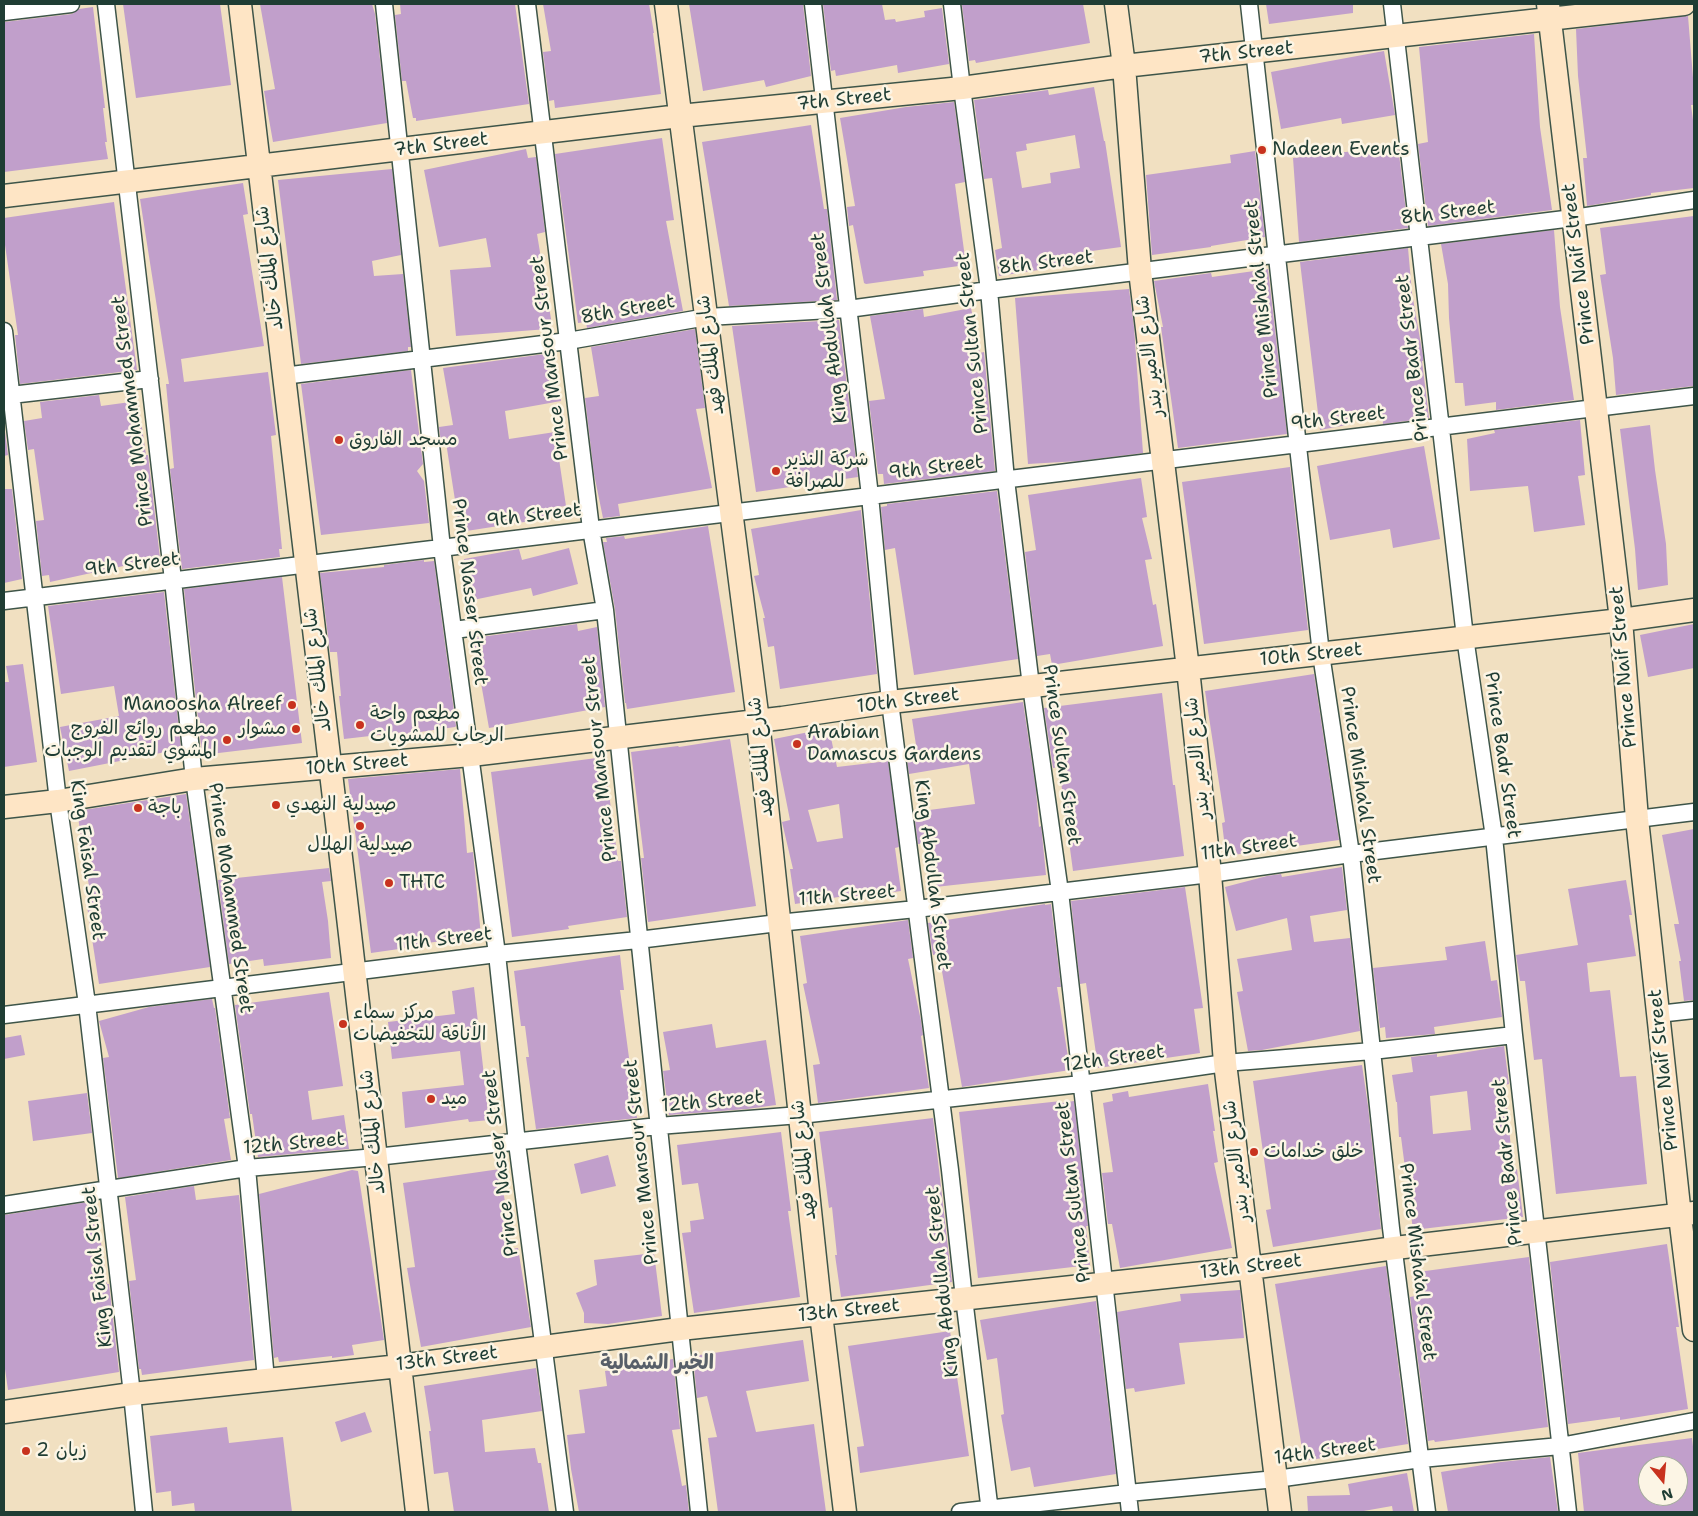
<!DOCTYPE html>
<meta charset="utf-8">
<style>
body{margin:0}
#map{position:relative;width:1698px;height:1516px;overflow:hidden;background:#f1e0c1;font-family:"Shantell Sans",sans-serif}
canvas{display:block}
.frame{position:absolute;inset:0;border:5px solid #1f3d34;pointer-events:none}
.north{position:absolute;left:1638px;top:1456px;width:50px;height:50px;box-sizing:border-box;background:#fcf5e5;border:1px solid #a4ab9e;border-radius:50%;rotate:163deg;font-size:14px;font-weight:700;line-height:20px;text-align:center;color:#1f3d34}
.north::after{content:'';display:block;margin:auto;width:18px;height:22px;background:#c8321e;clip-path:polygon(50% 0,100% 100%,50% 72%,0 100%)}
</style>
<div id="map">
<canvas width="1698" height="1516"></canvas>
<div class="frame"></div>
<div class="north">N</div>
</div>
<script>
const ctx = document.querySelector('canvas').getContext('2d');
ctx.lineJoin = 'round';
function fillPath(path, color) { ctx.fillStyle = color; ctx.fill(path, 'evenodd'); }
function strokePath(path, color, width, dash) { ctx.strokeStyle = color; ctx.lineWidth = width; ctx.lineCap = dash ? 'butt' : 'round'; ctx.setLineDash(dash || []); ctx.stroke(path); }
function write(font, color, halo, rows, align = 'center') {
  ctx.font = font + ' "Shantell Sans","Playpen Sans Arabic",sans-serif'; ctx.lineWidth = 5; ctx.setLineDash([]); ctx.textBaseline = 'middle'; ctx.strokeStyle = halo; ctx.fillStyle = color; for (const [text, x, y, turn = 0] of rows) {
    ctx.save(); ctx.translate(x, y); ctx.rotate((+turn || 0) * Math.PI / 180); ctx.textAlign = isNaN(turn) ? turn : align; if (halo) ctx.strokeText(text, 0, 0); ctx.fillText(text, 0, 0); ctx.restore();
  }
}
fillPath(new Path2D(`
 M123,4H220L231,85L136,98Z
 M260,4H372L375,14L387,123L273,142L264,91L275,89Z
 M400,4H515L529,104L416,121V118H413L406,81H402L395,15L401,14Z
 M543,4H649L654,33H653L661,94L555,108L554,100L549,101L543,52L551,51Z
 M689,4H803L811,76L766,87L764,80L703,91Z
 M823,4H882L885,20L895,19L896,22L925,17L924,11L942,8L949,64L898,73L897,65L836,76L835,70L831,71Z
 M971,4H1083L1090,43L976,63L975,60L969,61L962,5Z
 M1266,4H1353V13L1269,24Z
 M93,7L105,108H103L107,142H105L108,159L4,172V22L72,14L79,9Z
 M1688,16L1694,90V105H1691L1694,128V188L1651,193V195L1587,206L1583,158H1587L1578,76L1576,29Z
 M1534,34L1540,127L1552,210L1428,226L1418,144L1428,142L1419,47Z
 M1384,51L1395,115L1342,124L1341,118L1281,129L1271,72Z
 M1094,87L1104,141H1105L1121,247L1077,253L1078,264L999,276L995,250L1002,248L992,178L984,179L974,100L1048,90L1049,95ZM1075,135L1080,168L1050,173L1051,183L1022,188L1016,152L1027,150L1026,144Z
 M954,102L965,182L955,184L966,265L923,271L924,276L866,284L864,283L853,225L849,226L847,207L855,206L840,118L906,107Z
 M811,125L824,209H827L837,300L729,306L702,142Z
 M662,138L674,220L666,221L683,311L587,328L586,322L578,323L555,154Z
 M1398,146L1408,228L1299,242L1293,158Z
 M526,149L528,158L536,157L545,232L537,234L552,325L547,326L548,329L456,336L450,270L491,267L486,238L439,247L424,170Z
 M1255,151L1265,237L1211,246V247L1152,255L1146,175L1231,163L1230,155Z
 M392,169L401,255L372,261L374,276L403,274L411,347H408V351L301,364L278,180Z
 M243,183L248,214L243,215L264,346L181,359L184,382L268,372L276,435L271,436L282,549H279L280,557L182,569L170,469L174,468L166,384H169L140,199Z
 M114,202L137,370L20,384L15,335H18L4,238V218Z
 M1694,216V386L1616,395L1613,358L1600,275L1606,274L1600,228Z
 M1554,230L1560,307L1574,400L1496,410V402L1465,406L1463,383H1455L1449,318L1448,284L1441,244Z
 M1408,248L1412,293L1423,356V361H1422L1429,418L1383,424L1382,412L1351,417L1352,424L1320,430L1300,262Z
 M1268,269L1287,434L1178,448L1161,327H1163L1154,281L1211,273L1212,277Z
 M1129,289L1134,327L1143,453L1079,461L1028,464L1015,298Z
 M971,308L980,353L984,352L995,471L884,484L883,474H878L869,401L885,399L870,316L923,309L924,317Z
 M839,320L858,477L756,492L732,326Z
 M695,329L705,408L696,409L712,488L618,504L620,516L603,518L594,474L585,398L599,396L591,347Z
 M552,353L561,401L505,411L509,439L555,432L566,506L548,508L550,518L460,532L445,436L441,442L439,427L453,425L443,368Z
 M411,370L423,464L417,471L424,481L429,523L321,535L301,384Z
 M99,395L101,406L138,401L146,455H148L160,558L50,582L49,575L42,576L36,521L44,520L34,449L28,450L24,421L42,418L40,402Z
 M1580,420L1585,475L1578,476L1585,525L1534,532L1528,486L1470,491L1467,439L1495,433L1494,430Z
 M4,424L8,455L4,456Z
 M1650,425L1655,470L1666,544L1668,585L1638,590L1635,549L1620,429Z
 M1424,446L1440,539L1393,548L1390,529L1330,540L1317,466Z
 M1290,467L1308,630L1204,644L1182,482Z
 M1141,478L1147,517L1142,518L1152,559L1145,560L1153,605L1156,604L1163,646L1052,665L1050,654L1037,656L1025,552L1036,550L1028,495Z
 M4,489H12L22,579L4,583Z
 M997,491L1018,659L914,675L895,548L885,550L881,507L887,506V504Z
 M861,510L877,674L780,689L774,646L768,647L763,618H765L754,576L759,575L751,529Z
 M708,526L735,692L627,709L626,703H625L615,609L603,542H607L606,538L624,536L625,539Z
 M569,548L578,584L533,596L531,588L473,600L464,559L519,549L522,560Z
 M424,560V562L434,561L456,726L455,727L406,734L405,732L344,739L339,696H341L337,652H330L320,573L384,567V565Z
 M282,577L302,743L202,755L184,589Z
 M164,592L181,749L69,771L60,727L119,716L114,686L61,694L48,606Z
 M577,624L578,631L597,627L605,707L489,728L473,638Z
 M1694,624V668L1648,677L1640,635Z
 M23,664L37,762L4,767V682H9L6,666Z
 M1314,674L1339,840L1226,856L1222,823L1225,822L1205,691Z
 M1162,693L1173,785H1175L1184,856L1073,871L1059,767L1053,768L1044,708Z
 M1023,702L1036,790L1039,827L1041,826L1042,834L1046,875L935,887L930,843L918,844L914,812L975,804L969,764L909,774L907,759L918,758L912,719Z
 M829,728L837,767L888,761L899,847L895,848L901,891L851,898V895L795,904L790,869H793L782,822L790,820L774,739ZM839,804L843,838L817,842L808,810Z
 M730,739L756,906L648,922L641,858H644L631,752L678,746L679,747Z
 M604,757L618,861H621L627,917L568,926L569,929L512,937L491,772Z
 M460,769L467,853L473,852L481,936L427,943V945L371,953L348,779Z
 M186,794L210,967L99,984L87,906L92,905L77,811Z
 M1694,829V1000L1684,1001L1679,961H1681L1674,924H1679L1662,835Z
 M1342,867L1347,910L1310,916L1314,942L1350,938L1360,1031L1262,1050L1248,1051L1237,992L1243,991L1237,959L1292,950L1287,918L1236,931L1225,887L1267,876L1281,874L1282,877Z
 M329,868L331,881L322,882L328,921L331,958L264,966L263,959L229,964L218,880Z
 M1626,880L1632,915H1629L1636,956L1587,963L1590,992L1610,990L1620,1077L1636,1076L1647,1184L1556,1194L1542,1059L1534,1060L1525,981H1520L1516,955L1578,945L1568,889Z
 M1185,887L1203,1008L1194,1009L1200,1053L1098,1068L1086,983L1080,984L1071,901Z
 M1045,904V905L1051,904L1061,987H1057L1070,1070L962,1087L939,954L933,955L928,923Z
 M908,920L913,958L908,959L921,1021L923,1035L921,1036L929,1088L818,1103L813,1065L820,1064L803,984L807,983L800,936Z
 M1485,941L1491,981L1497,980L1502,1017L1434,1027L1435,1034L1386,1038L1385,1027L1380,1028L1373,968L1447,960L1445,947Z
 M620,955L624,990H620L637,1118L536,1129L526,1057H529L525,1026H521L514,971Z
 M474,987L489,1120L469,1122L468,1119L405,1128L402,1092L464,1085L460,1051L392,1059L388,1022L455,1014L452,991Z
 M329,992L343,1086L308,1091L312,1120L344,1115L349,1149L258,1157L252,1114H250L235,1005Z
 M212,999L214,1008H215L230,1118L224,1119L231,1160L118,1178L103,1058L109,1057L99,1021L149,1007Z
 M712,1024L716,1048L766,1040L776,1105L747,1109L669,1115L663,1071L670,1070L663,1032Z
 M21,1035L25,1055L4,1059V1038Z
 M1504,1046L1509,1084L1505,1085L1513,1170L1517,1169L1523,1217L1413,1230L1401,1137H1399L1397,1102H1396L1392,1075L1413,1072L1411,1057L1437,1054V1057ZM1467,1091L1471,1130L1433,1134L1430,1096Z
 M1362,1065L1368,1106L1381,1229L1273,1247L1266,1210L1271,1209L1253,1081Z
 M1208,1084L1215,1131H1213L1218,1162L1214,1163L1232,1248L1120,1268L1112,1224H1108L1102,1173L1113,1172L1103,1103L1113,1101L1112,1094L1128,1091L1129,1097Z
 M87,1093L92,1133L33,1141L28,1101Z
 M1061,1101V1103L1074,1101L1088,1226H1086L1090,1265L978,1278L959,1112Z
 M933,1118L952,1282L841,1297L835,1255H837L832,1207L829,1208L819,1132Z
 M781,1132L791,1211H788L800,1297L694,1313L682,1233L691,1232L690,1221L704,1219L698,1183L682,1185L677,1145Z
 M608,1155L616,1186L581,1194L574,1164Z
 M500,1169L512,1249L518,1248L531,1327L421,1347L407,1268L415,1267L403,1183Z
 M352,1170L358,1171L384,1340L352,1345L354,1355L332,1358V1356L279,1362L278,1357L274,1358L259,1194Z
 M194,1186L196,1200L239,1195L254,1360L142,1375L141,1369H139L129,1281L136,1280L125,1197Z
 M95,1201L107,1284H109L119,1372L8,1390L4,1362V1215Z
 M1667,1244L1679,1327H1676L1688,1409L1620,1420V1417L1568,1424L1550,1262Z
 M654,1253L662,1316L608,1324L584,1323V1313L576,1293L597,1285L594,1260Z
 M1529,1257L1548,1427L1435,1442L1434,1440L1428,1441L1410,1297L1421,1295L1418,1272Z
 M1386,1266L1408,1444L1304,1461L1275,1284Z
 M1240,1290L1244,1338L1179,1343L1185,1384L1135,1392L1134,1388L1126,1389L1117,1312L1181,1301L1180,1294Z
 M1096,1301L1116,1474L1034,1487L1030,1467L1011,1471L1001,1415L1004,1414L997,1358L987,1360L980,1320Z
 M950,1331L969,1456L860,1473L857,1447L864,1446L848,1346Z
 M803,1340L809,1381L746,1391L756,1432L814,1424L826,1512H718L708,1438L717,1437L707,1396L697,1398L693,1356Z
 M673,1359L680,1429L672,1430L682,1486L686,1485L689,1512H579L571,1469L567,1435L585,1433L579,1390L607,1386L605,1371L620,1369L619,1367Z
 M536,1368L542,1411L482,1420L485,1452L535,1448L538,1463H541L549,1512H454L448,1472L434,1474L429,1431H431L424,1386Z
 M365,1412L372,1432L341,1442L335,1422Z
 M227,1427L229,1443L283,1437L292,1512H195L194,1503L172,1506L171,1491L156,1493L150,1436Z
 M1692,1438L1694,1455V1512H1584L1578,1453ZM1648,1466H1678V1496H1648Z
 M1550,1457L1558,1512H1448L1441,1472L1501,1462Z
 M1407,1473L1414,1512H1393L1392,1506L1358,1512H1308L1307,1496L1350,1495L1348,1484Z`), '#c19fcb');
const street = new Path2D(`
 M106,4L173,580L194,779L247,1168L266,1380
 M384,4L442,548L497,954L517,1143L565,1512
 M527,4L591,529L605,610L699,1512
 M813,4L870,496L890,702L950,1170L964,1298L990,1512
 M952,4L962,88L989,290L1006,480L1031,686L1060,892L1130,1512
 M1249,4L1321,654L1351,854L1391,1228L1427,1512
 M1392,4L1465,637L1494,837L1514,1035L1568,1512
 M4,12L71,4
 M4,331L58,801L87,1004L132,1394L144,1512
 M283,376L568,341L707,317L848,309L989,290L1573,218L1694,200
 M11,395L150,379
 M4,601L1694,396
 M454,630L605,610
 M1658,1014L1694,1010
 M4,1015L497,954L638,940L778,923L916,909L1210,874L1351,854L1694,812
 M4,1205L247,1168L376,1157L658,1126L800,1115L1081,1084L1225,1063L1372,1051L1514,1035
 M960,1512L1128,1493L1276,1479L1421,1459L1560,1446L1694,1421`);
const secondary = new Path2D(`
 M240,4C299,507 360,1009 417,1512
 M666,4L758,721L821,1314L845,1512
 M1116,4L1124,66L1140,271L1188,669L1210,874L1225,1063L1280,1512
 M1548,4L1621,620L1637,819L1680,1216L1694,1330
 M4,196L680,116L962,88L1124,66L1684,4
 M4,807L58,801L194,779L471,755L782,718L890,702L1621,620L1694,610
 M4,1412L132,1394L400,1366L680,1329L1250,1268L1395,1248L1694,1213`);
strokePath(street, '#3e5549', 19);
strokePath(secondary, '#3e5549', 25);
strokePath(street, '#fff', 16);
strokePath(secondary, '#fee5c5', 22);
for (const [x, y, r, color] of [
 [1262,150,5,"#c8321e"],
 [339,440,5,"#c8321e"],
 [776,471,5,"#c8321e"],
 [292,705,5,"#c8321e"],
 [360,725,5,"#c8321e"],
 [296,729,5,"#c8321e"],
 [227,740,5,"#c8321e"],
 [797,744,5,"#c8321e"],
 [276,805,5,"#c8321e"],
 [138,808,5,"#c8321e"],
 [360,826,5,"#c8321e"],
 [389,883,5,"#c8321e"],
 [343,1024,5,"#c8321e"],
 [431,1099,5,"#c8321e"],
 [1254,1152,5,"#c8321e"],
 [26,1451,5,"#c8321e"]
]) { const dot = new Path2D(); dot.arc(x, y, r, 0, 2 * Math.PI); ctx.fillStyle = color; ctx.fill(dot); strokePath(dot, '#fcf5e5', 2); }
write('19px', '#1f3d34', '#fcf5e5', [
 ["7th Street",1246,53,-6],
 ["7th Street",844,100,-6],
 ["7th Street",441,145,-7],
 ["8th Street",1448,213,-7],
 ["8th Street",1046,263,-7],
 ["Prince Naif Street",1579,264,-97],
 ["شارع الملك خالد",270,268,-97],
 ["Prince Misha'al Street",1262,299,-96],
 ["8th Street",628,310,-10],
 ["King Abdullah Street",830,328,-97],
 ["Prince Sultan Street",973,343,-96],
 ["شارع الملك فهد",711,355,-97],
 ["شارع الامير بندر",1150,356,-97],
 ["Prince Mansour Street",550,358,-97],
 ["Prince Badr Street",1413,358,-97],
 ["Prince Mohammed Street",133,411,-97],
 ["9th Street",1338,419,-7],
 ["9th Street",936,468,-7],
 ["9th Street",534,516,-7],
 ["9th Street",132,565,-7],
 ["Prince Nasser Street",469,592,83],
 ["10th Street",1311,655,-6],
 ["Prince Naif Street",1624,667,-95],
 ["شارع الملك خالد",318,670,-97],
 ["10th Street",908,701,-7],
 ["Prince Sultan Street",1061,755,82],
 ["Prince Badr Street",1502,755,82],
 ["شارع الملك فهد",761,757,-96],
 ["شارع الامير بندر",1198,758,-96],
 ["Prince Mansour Street",600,759,-96],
 ["10th Street",357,765,-5],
 ["Prince Misha'al Street",1360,785,82],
 ["11th Street",1249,848,-8],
 ["King Faisal Street",87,860,82],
 ["King Abdullah Street",932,875,83],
 ["11th Street",847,896,-5],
 ["Prince Mohammed Street",230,898,82],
 ["11th Street",444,940,-7],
 ["12th Street",1114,1059,-8],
 ["Prince Naif Street",1664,1070,-96],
 ["12th Street",712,1102,-5],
 ["شارع الملك خالد",373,1132,-96],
 ["12th Street",294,1144,-5],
 ["شارع الملك فهد",804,1160,-96],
 ["شارع الامير بندر",1237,1161,-97],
 ["Prince Mansour Street",642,1162,-96],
 ["Prince Badr Street",1508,1162,-96],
 ["Prince Nasser Street",501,1163,-97],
 ["Prince Sultan Street",1074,1192,-97],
 ["Prince Misha'al Street",1417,1262,83],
 ["King Faisal Street",98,1267,-96],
 ["13th Street",1251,1267,-7],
 ["King Abdullah Street",943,1282,-96],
 ["13th Street",849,1311,-6],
 ["13th Street",447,1359,-7],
 ["14th Street",1325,1452,-8]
]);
write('19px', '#1f3d34', '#fcf5e5', [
 ["Nadeen Events",1272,150],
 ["مسجد الفاروق",349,440],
 ["شركة النذير",786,460],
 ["للصرافة",786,482],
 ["Manoosha Alreef",282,705,"right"],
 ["مطعم واحة",370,714],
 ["الرحاب للمشويات",370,736],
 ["مطعم روائع الفروج",217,729,"right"],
 ["المشوي لتقديم الوجبات",217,751,"right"],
 ["مشوار",286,729,"right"],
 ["Arabian",807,733],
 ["Damascus Gardens",807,755],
 ["صيدلية النهدي",286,805],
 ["باجة",148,808],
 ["صيدلية الهلال",360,845,"center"],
 ["THTC",399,883],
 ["مركز سماء",353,1013],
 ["الأناقة للتخفيضات",353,1035],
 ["ميد",441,1099],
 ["خلق خدامات",1264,1152],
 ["زيان 2",36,1451]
], 'left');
write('bold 20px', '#585f69', '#fcf5e5', [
 ["الخبر الشمالية",657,1364]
]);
</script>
